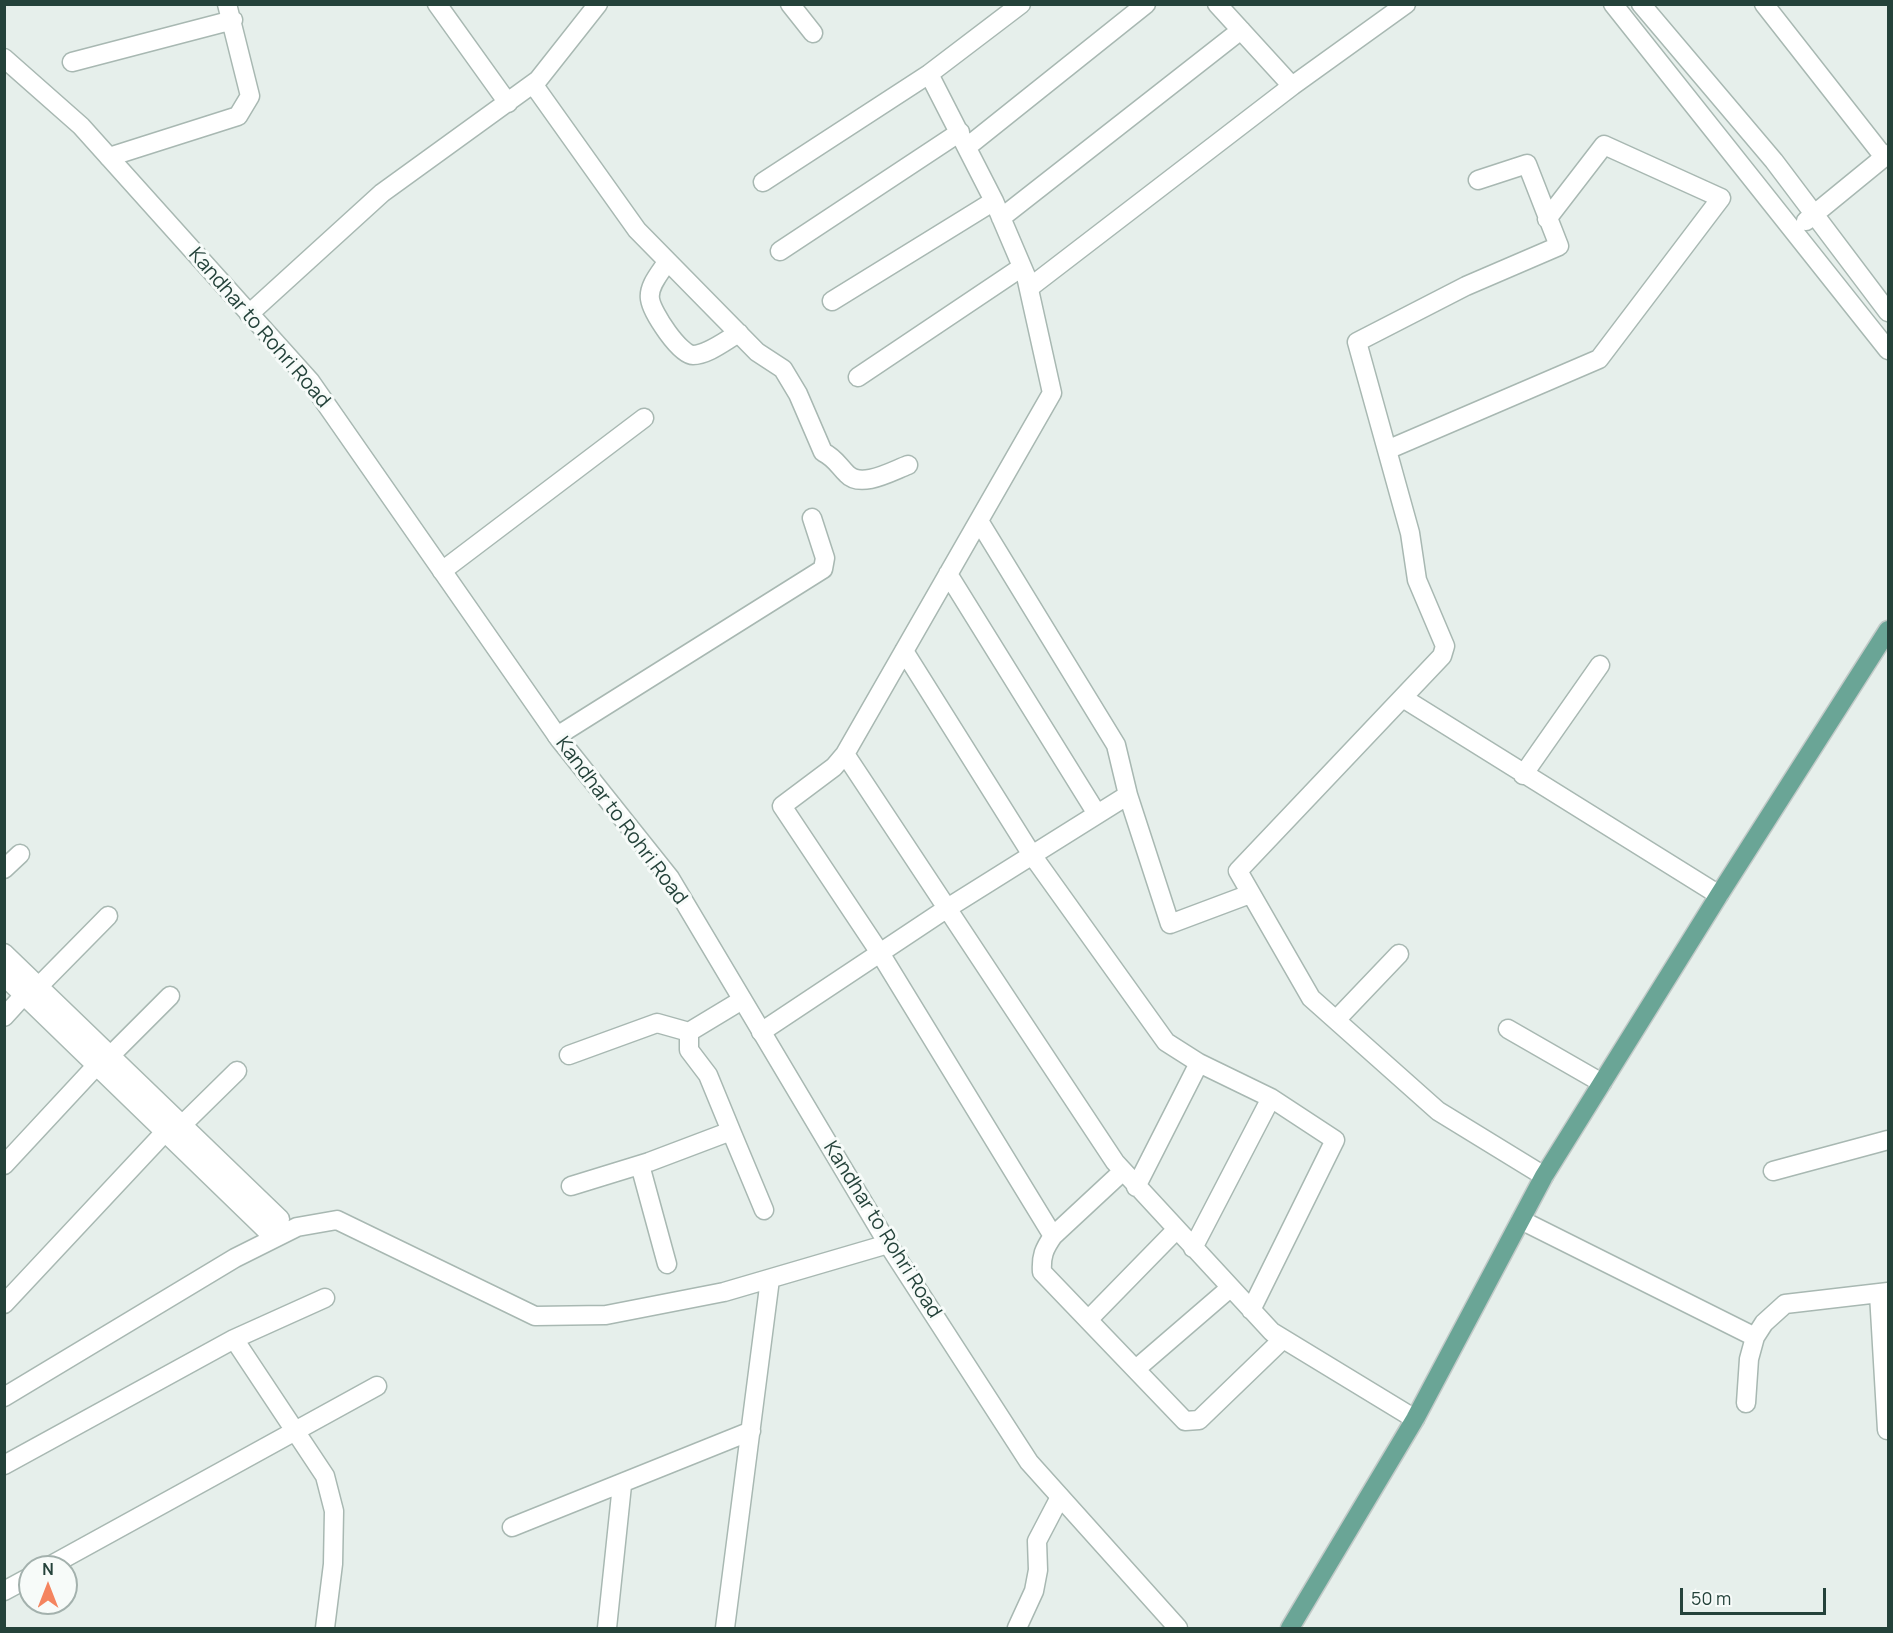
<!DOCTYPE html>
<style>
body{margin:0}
#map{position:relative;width:1893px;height:1633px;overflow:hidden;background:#e6efeb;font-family:Manrope,sans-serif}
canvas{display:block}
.frame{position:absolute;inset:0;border:6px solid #24423a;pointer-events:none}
.north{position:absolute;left:18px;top:1555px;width:60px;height:60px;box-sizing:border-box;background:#f7fbf9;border:2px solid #a3b1ad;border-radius:50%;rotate:0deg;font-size:16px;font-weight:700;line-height:24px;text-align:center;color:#24423a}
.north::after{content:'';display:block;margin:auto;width:21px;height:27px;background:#f4845f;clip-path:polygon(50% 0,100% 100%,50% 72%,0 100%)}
.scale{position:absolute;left:1680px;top:1588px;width:146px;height:27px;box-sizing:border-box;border:3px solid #24423a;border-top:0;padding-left:8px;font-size:18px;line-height:21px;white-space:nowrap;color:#24423a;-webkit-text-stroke:4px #f7fbf9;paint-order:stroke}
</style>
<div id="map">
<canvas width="1893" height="1633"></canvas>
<div class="frame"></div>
<div class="north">N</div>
<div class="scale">50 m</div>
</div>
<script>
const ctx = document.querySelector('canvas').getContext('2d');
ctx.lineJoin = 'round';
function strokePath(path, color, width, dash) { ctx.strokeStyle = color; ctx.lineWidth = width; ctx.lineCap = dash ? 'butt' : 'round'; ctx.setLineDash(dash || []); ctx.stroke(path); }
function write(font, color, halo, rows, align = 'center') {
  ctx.font = font + ' Manrope,sans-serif'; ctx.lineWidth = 6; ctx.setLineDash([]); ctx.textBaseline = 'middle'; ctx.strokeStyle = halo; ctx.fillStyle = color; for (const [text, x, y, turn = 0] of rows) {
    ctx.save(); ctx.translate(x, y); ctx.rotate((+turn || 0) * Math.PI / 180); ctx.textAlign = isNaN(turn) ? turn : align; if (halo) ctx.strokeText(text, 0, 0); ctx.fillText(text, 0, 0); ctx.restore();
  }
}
const minor = new Path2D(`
 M437,4L508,103
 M790,4L813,33
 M1217,4L1292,86
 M1613,4L1888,350
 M1641,4L1774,161L1888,312
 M1764,4L1884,157
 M72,62L233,20
 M929,74L994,201L1026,276L1052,393L845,754L834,767L782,806L880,953L1053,1236
 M533,84L637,230L757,352L783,369L798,394L823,452C835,458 838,465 847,474C861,489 892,471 908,465
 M967,147L1146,4
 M109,157L238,116L250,96L227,4
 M1478,180L1527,164L1559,246L1466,286L1357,342L1410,533L1417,580L1445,646L1442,656L1238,871L1311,998L1438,1111L1544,1176
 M763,182L929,74L1021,4
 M1001,218L1241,30
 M1806,221L1888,154
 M780,251L960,132
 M667,262C660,273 648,286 650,299C652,313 680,355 693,355C708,355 726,340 739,333
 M1029,288L1292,86L1406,4
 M832,301L994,201
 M249,314L382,193L538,80L598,4
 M858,377L1022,267
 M1387,450L1599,359L1721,198L1604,145L1547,219
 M979,521L1116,745L1128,795L1170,924L1250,894
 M442,571L644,418
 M948,574L1097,814
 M904,651L1032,855L1166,1042L1199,1063L1271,1098L1335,1140L1251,1310
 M1403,698L1719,895
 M557,736L823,569L825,558L812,518
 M845,754L1115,1162L1272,1332L1415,1419
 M1523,775L1600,665
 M4,869L20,854
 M4,953L280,1219L267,1231L4,976
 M39,986L108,916
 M4,1017L24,995
 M1336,1020L1399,954
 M1508,1029L1602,1083
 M761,1032L946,909L1128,795
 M111,1055L170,996
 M569,1055L657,1023L689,1032
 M183,1124L237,1071
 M731,1131L764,1210
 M4,1165L97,1065
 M640,1165L667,1264
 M1123,1171L1053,1236C1044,1249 1041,1256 1042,1272L1185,1421L1199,1420L1283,1339
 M1773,1171L1888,1140
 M571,1186L649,1162L731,1131L708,1075L689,1050V1032L742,1000
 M1136,1187L1199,1063
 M1521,1220L1755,1337
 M1193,1248L1271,1098
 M1879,1294L1887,1430
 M4,1304L166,1131
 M1088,1320L1176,1230
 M234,1339L325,1476L334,1511L333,1564L325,1628
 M1136,1369L1230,1288
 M4,1397L235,1258L297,1227L337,1220L535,1316L606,1315L724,1292L888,1244
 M1746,1403L1749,1359L1755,1337L1764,1323L1785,1304L1888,1292
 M4,1465L234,1339L325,1298
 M512,1527L751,1431
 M48,1567L377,1386
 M4,1591L30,1577
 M607,1628L622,1485
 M725,1628L770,1279
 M1017,1628L1034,1591L1038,1570L1037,1541L1060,1497`);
const tertiary = new Path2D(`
 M4,58L81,126L310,381L560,740L670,878L888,1244L1029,1462L1178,1628`);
const primary = new Path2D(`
 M1290,1628L1415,1419L1544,1176L1719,895L1888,630`);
strokePath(minor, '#a8b8b2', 21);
strokePath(tertiary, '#a8b8b2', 21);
strokePath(primary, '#c2cac8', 21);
strokePath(minor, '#fff', 18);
strokePath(tertiary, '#fff', 18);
strokePath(primary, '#6aa596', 18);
write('20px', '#24423a', '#f7fbf9', [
 ["Kandhar to Rohri Road",259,328,49],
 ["Kandhar to Rohri Road",621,821,53],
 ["Kandhar to Rohri Road",882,1230,58]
]);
</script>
